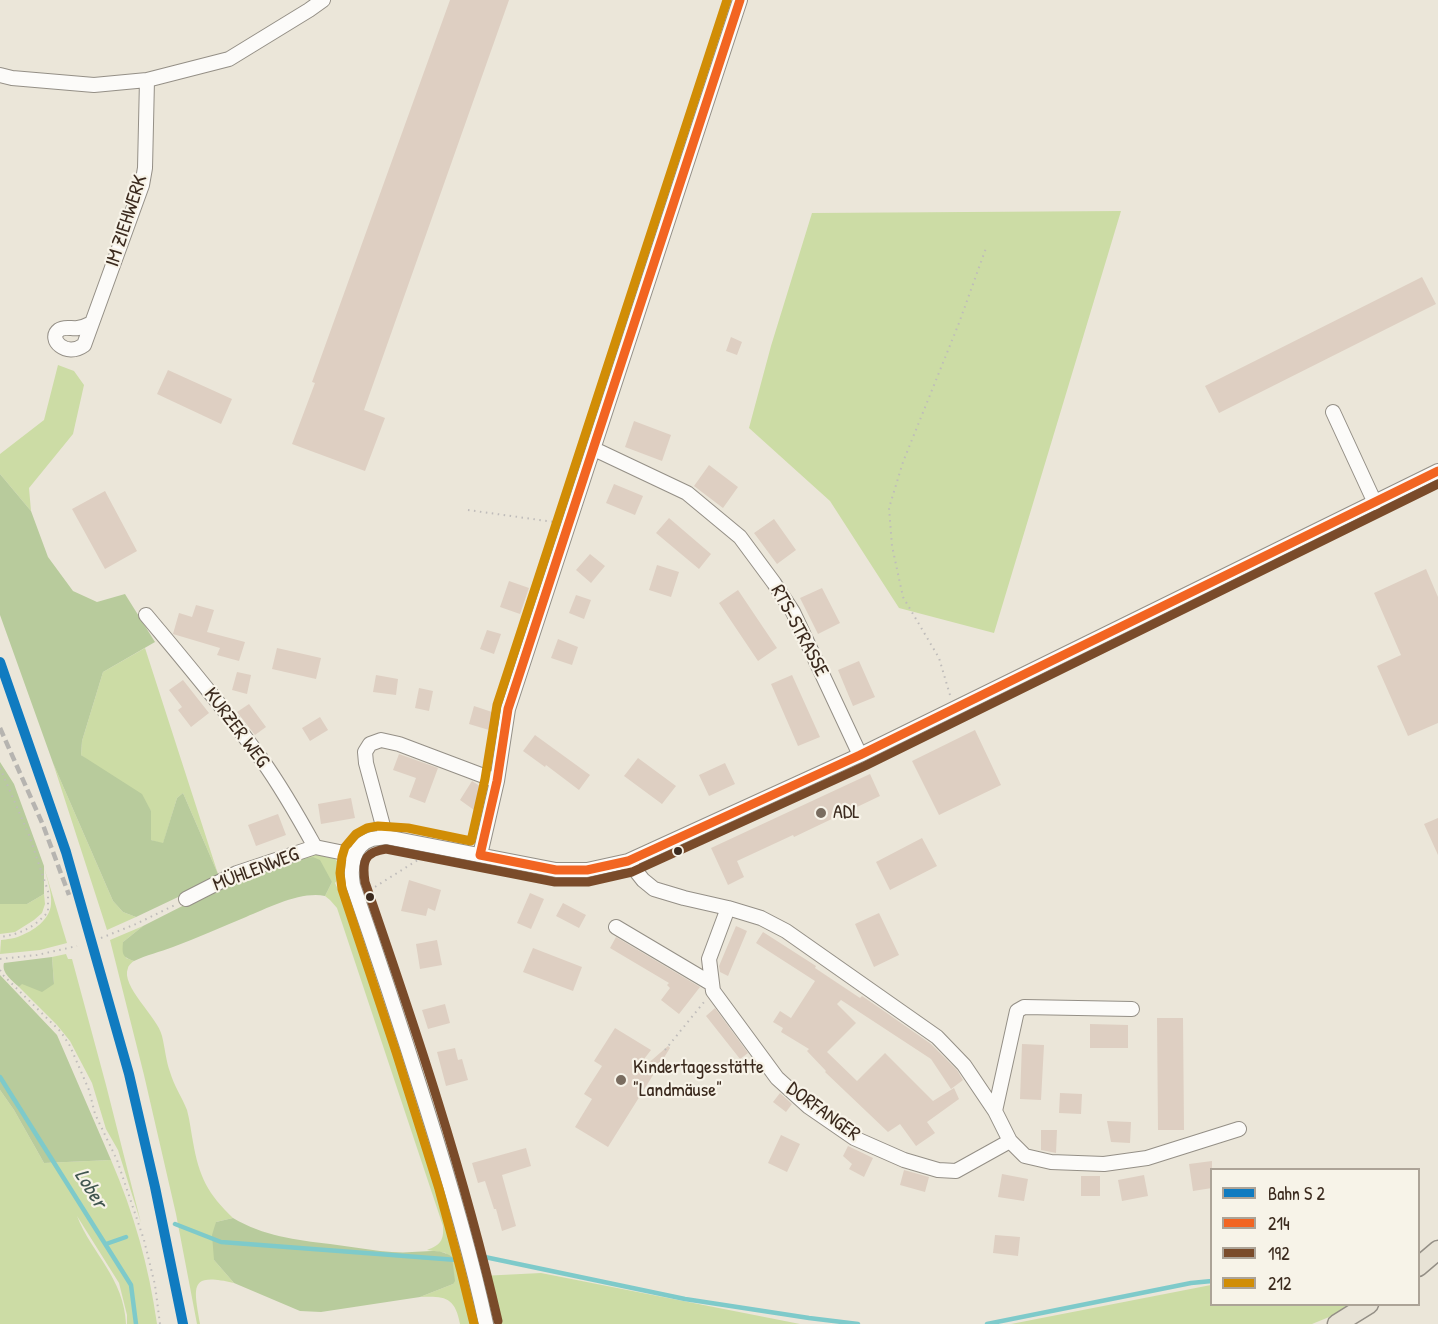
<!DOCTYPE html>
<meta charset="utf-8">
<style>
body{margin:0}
#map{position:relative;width:1438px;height:1324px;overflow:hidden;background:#ebe6d9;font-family:"Patrick Hand",sans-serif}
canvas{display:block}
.legend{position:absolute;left:1210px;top:1168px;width:210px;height:138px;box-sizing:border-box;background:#f7f3e8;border:2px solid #aca397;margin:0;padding:8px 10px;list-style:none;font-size:18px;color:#3b2a1e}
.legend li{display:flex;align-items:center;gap:12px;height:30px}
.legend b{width:30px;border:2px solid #aca397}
</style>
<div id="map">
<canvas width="1438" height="1324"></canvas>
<ul class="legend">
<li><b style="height:8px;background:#107bc0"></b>Bahn S 2</li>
<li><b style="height:8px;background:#f26522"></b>214</li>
<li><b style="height:8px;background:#7a4b2a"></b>192</li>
<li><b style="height:8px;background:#d18d06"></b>212</li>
</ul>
</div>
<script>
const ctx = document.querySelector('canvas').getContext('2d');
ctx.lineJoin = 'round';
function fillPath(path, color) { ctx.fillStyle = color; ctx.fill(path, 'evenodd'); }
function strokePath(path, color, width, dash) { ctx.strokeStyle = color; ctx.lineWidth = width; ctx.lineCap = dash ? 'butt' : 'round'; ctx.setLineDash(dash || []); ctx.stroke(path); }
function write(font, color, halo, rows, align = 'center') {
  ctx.font = font + ' "Patrick Hand",sans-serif'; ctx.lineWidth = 4.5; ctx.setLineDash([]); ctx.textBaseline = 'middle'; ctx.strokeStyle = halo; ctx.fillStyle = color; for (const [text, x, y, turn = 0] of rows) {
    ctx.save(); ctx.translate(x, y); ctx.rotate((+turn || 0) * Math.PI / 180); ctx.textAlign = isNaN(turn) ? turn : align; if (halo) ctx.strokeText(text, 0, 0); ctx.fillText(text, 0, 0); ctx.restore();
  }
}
fillPath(new Path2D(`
 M1121,211L994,633L899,608L830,501L749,428L771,346L812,213Z
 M58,365L74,371L84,385L73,434L29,488L31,511L0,474V454L44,420Z
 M145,648L218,874L183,793L177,798L163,844L151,840V811L81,755L82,741L103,672Z
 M53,763L113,901L123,912L136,917L107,930Z
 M319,852C337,857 339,859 340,877L335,883L356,927L447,1210L463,1281L471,1324H460C455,1297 445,1296 420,1297L453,1284L446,1253L427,1250C440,1245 444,1241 443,1226L337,908L330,900L325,896L332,882L302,859L251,875Z
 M44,867L67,943L40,950L0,954L1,940C7,939 14,939 20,936C33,931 50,920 51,904C52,892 47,879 44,867Z
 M44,894L45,904L42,913L34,920L15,932L0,934V904H27Z
 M143,926L123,942L126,958L134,961C132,962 128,966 128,968C120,986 158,1017 162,1036C165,1048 166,1061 170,1072C174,1086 182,1097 187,1110C190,1121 191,1132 193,1142C199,1177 208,1194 233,1218L216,1222L214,1260L234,1283C188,1272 194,1287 200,1324H197L176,1214L144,1075L110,940Z
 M66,954L68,959H72L106,1085L141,1223L118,1150L106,1129L92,1083L70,1041L57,1025L19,987L22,983L54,984L52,957Z
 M0,1090L14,1110L44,1163L111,1160C134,1213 149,1267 157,1324H127V1315L119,1283L77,1216C92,1254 124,1278 126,1324H0Z
 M541,1273L800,1324H495L481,1276Z
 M1211,1285L1212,1304L1351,1305L1334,1315L1312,1324H1011Z`), '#ccdca5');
fillPath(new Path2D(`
 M0,474L31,511L48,557L73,591L97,602L125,594L155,642L103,672L82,741L81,755L142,794L151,811V840L163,843L177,798L183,793L218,874L216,879L136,917L123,912L113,901L53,763L0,615Z
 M0,762L14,784L44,866V894L27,904H0Z
 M313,857L320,860L332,882L325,896C301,891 268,908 246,917C221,927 197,938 173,947C160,952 146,955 134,961C122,957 122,954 123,942L143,926L208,893L251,875L302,859Z
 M52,957L54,984L42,992L22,984L19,987C13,981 1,973 4,963Z
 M0,975L57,1035L111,1160L44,1163L14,1110L0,1090Z
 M233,1218C263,1236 296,1240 330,1244C347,1246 363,1249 380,1251C391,1252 402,1253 412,1252C426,1252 440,1248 452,1257L455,1281L453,1284L420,1297L321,1312L300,1311L234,1283L214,1260L212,1235L216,1222Z`), '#b8cb9c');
strokePath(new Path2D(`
 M0,1077L131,1285L136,1324
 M175,1224L221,1242L457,1260L480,1256L685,1299L809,1318L858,1324
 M106,1244L126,1237
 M987,1324L1191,1283L1212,1281`), '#7ecaca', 4.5);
fillPath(new Path2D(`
 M450,0H509L364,410L385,418L365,471L292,444L315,383L312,382Z
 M1422,277L1436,304L1219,413L1205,386Z
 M731,337L742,342L737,355L726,351Z
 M168,370L232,399L221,424L157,394Z
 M634,421L671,435L662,461L625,447Z
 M709,465L738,487L723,508L694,486Z
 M614,484L643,496L635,515L606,503Z
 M105,491L137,551L105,569L72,509Z
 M669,518L711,554L699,569L656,533Z
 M774,519L796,550L777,564L754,533Z
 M590,554L605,566L591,583L576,570Z
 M657,565L679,572L671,597L649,590Z
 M1426,569L1438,597V723L1408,736L1377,666L1401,655L1374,593Z
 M509,581L529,588L520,614L500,607Z
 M822,588L840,623L818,634L800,598Z
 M738,590L777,648L758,661L719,603Z
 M576,595L591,600L584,619L569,613Z
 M196,605L214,610L207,632L245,642L239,661L217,655L220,648L173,634L179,613L192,617Z
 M487,630L501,634L494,654L480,649Z
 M558,639L578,647L572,665L551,658Z
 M277,648L321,658L316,679L272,669Z
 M859,661L875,697L853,706L838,670Z
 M237,672L251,675L247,694L232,690Z
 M376,675L398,679L396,695L373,692Z
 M792,675L820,737L798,746L771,684Z
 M183,680L209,713L191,727L178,710L182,707L169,690Z
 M419,688L433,691L429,711L415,708Z
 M249,704L266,727L255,735L237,712Z
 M474,706L498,714L496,725L491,724L489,730L469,724Z
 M320,717L328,730L310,741L302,728Z
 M975,730L1001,785L939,815L912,761Z
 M535,735L590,775L579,790L546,765L545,767L523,751Z
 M399,754L438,768L425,803L409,797L416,778L393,770Z
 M638,758L676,786L662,804L624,776Z
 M725,763L735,784L709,796L699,775Z
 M870,774L880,796L794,837L793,835L737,861L744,877L728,885L711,848Z
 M472,781L486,790L485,794L474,810L460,800Z
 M351,798L355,818L321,824L318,804Z
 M278,814L286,835L256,846L248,825Z
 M1438,818V855L1424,824Z
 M922,838L937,866L890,890L876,862Z
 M409,880L441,890L435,911L428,908L426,916L401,911Z
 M530,893L544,899L531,929L517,923Z
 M563,903L586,915L579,928L556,916Z
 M879,913L899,955L874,967L855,924Z
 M736,926L747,931L728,976L720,972L719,966Z
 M763,932L816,966L815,968L860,998L862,996L881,1009L931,1044L957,1070L963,1080L951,1089L931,1059L841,1000L837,1004L856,1023L827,1052L857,1081L885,1053L933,1101L954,1088L959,1099L927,1122L935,1133L916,1146L900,1124L888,1132L825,1072L826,1071L807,1051L809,1049L781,1032L783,1028L773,1022L780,1011L791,1018L815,981L756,943Z
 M616,937L700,987L679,1014L661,1000L670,988L667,985L669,983L610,948Z
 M437,940L442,965L420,969L416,944Z
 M533,948L582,967L573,991L523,972Z
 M445,1004L450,1023L428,1029L422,1010Z
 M715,1008L748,1053L740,1059L706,1016Z
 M1157,1018H1183L1184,1130H1158Z
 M1090,1024L1128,1025V1048H1090Z
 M615,1028L651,1050L641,1063L645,1066L668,1046L670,1048L608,1147L575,1127L592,1099L584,1094L602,1066L594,1061Z
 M1022,1044L1044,1045L1041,1100L1020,1099Z
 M455,1048L458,1060L462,1059L468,1080L446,1086L437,1052Z
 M780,1093L792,1104L786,1112L773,1102Z
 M1060,1093L1082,1094L1081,1114L1059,1113Z
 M1107,1121L1131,1122L1130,1143L1111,1142Z
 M1041,1130H1057L1056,1153L1041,1150Z
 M781,1135L800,1144L787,1172L768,1163Z
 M848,1146L873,1158L864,1177L849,1169L852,1164L843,1156Z
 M526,1148L531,1166L502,1175L516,1226L502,1231L496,1209H494L485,1181L478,1183L472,1163Z
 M1212,1161V1188L1193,1191L1189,1164Z
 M904,1170L929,1177L925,1192L900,1185Z
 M1002,1174L1028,1179L1024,1201L998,1197Z
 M1144,1175L1148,1196L1122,1201L1118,1180Z
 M1081,1176H1100V1196H1081Z
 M995,1235L1020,1237L1018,1256L993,1253Z`), '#decfc2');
const minor = new Path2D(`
 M0,75L12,78L94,85L147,80L229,59L309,10L323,0
 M92,323C88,325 84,327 78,328C72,329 64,326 59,330C47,339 66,358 84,345L142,185L145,168L147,80
 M1333,412L1375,503
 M594,449L687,493L740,537L774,583L793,612L860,755
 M146,615C186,663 226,710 262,760C282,788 299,818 315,847
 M386,837L366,763L365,752L370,744L381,740L399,744L497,781
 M480,855L497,781L508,709L740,0
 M628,861L643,880L654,889L684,898L728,908L709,959L713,991L777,1078L809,1107L854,1138L904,1160L938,1170L956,1171L1010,1141L995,1111L964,1065L937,1037L786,931L761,918L728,908
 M186,899L237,873L315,847L354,855
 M616,927L712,984
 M995,1111L1017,1011L1024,1007L1132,1009
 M1010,1141L1025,1156L1051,1162L1104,1164L1147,1158L1239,1129
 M486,1324C470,1249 448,1176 425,1103C402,1030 378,957 353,885C350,869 352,845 372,839C376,838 382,838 386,837L556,870H587L628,861L860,755L1438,471`);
const major = new Path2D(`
 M1418,1267L1438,1250
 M1337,1324L1369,1304`);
strokePath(minor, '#948f86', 16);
strokePath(major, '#948f86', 21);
strokePath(new Path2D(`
 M468,510L554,522
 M950,695L939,658L903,597L892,546L889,508L903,462L959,323L986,248
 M0,768L29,835L48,891V912C33,928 21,934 0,937
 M370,890L421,858
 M101,938L136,924L175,905
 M0,959L37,955L77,946
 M0,970L3,975L61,1032L70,1046L89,1090L95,1114L117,1160L144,1240L155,1285L160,1324
 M665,1050L704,1002`), '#bfbcba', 2, [1.5, 4.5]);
strokePath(minor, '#fcfbf9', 14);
strokePath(major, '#e7e2d5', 18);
strokePath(new Path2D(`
 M0,728L43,825L69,895`), '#b6b4b0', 4.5, [9, 4.5]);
strokePath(new Path2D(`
 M480,855L556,870H587L628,861L860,755L1438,471
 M480,855L497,781L508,709L740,0`), '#f26522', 9);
strokePath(new Path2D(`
 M498,1321C464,1172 415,1027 365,882C362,862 364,852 386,849L555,882H588L632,872L865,766L1438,484`), '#7a4b2a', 9);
strokePath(new Path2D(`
 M474,1324L461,1271L439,1189L396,1052L342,889L340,873L342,857L345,847L356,834L367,828L378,826L408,828L471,841L485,779L497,705L727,0`), '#d18d06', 9);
strokePath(new Path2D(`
 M0,662L66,852L129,1074L155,1187L183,1324`), '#107bc0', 10);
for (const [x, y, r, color] of [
 [821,813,6,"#796c5f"],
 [678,851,5,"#3b2a1e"],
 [370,897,5,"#3b2a1e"],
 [621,1080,6,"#796c5f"]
]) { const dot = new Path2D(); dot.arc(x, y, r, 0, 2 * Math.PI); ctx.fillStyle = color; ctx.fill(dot); strokePath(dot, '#f7f3e8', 2); }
write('20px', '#3b2a1e', '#f7f3e8', [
 ["IM ZIEHWERK",127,221,-72],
 ["RTS-STRASSE",799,631,62],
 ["KURZER WEG",236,728,53],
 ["MÜHLENWEG",256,870,-21],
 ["DORFANGER",823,1112,36]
]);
write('20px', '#3b2a1e', '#f7f3e8', [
 ["ADL",833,813],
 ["Kindertagesstätte",633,1068],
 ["\"Landmäuse\"",633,1091]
], 'left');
write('italic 21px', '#415650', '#f7f3e8', [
 ["Lober",90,1189,58]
]);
</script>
